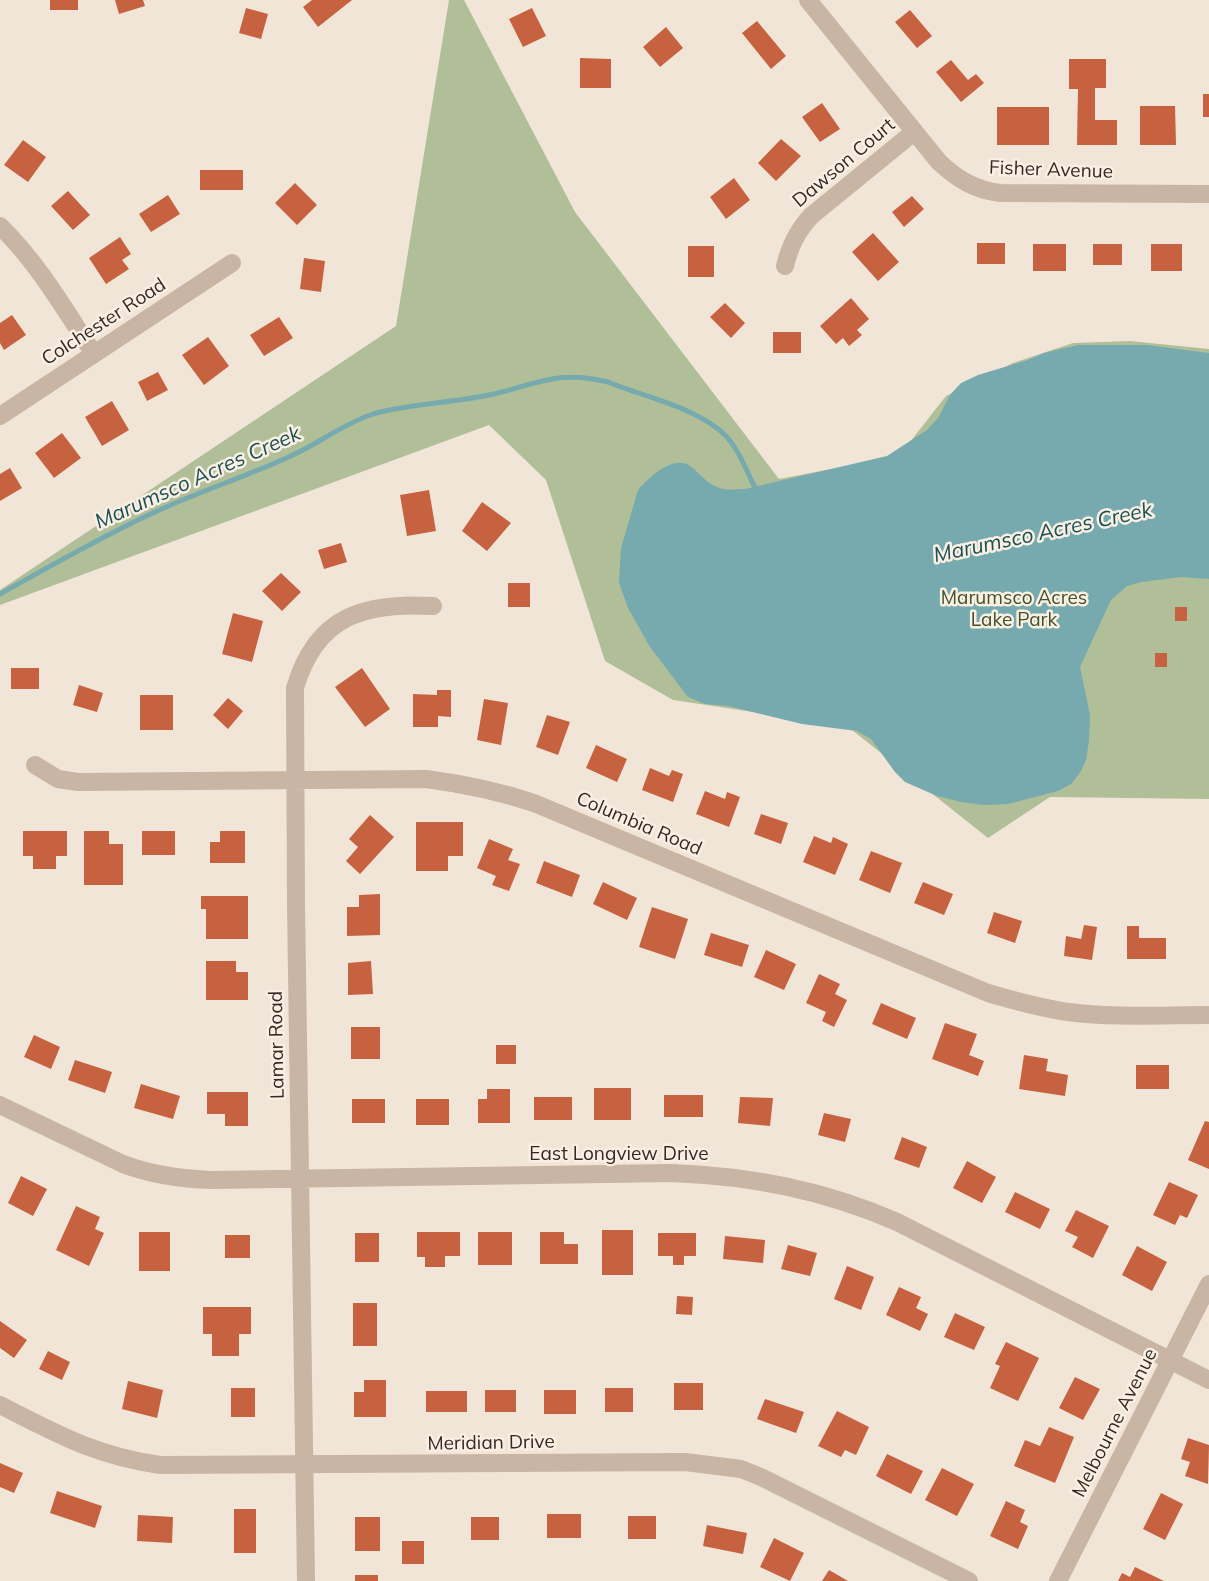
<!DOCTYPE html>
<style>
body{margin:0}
canvas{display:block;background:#f1e5d7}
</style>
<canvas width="1209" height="1581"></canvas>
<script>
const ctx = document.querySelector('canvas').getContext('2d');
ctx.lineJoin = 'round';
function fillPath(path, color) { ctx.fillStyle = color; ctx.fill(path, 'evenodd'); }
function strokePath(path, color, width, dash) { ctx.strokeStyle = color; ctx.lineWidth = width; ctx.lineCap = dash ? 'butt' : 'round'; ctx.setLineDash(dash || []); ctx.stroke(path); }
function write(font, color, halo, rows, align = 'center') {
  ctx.font = font + ' Mulish,sans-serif'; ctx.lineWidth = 5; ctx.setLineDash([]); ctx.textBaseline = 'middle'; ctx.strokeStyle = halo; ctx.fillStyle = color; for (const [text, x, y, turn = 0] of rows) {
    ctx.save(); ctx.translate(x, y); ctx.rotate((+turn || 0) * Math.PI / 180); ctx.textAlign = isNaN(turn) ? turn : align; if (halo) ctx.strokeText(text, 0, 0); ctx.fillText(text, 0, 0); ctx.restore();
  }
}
fillPath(new Path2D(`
 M449,0H464L575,212L779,479L899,456L946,396L1013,363L1073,343L1130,341L1209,349V799L1050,797L988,838L847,726L673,700L605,661L546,480L489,425L0,605V590L396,326Z`), '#b1bf98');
fillPath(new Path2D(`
 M1078,345H1147L1209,353V579L1181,577L1142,582L1127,586L1111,600L1080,667L1090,715L1089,741L1086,760L1080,773L1071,784L1058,791L1008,804L984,805L961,802L937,796L905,782L895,772L871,739L857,731L802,724L728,706L705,704L688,697L650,647L628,608L619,583L621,548L638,490C648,478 673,454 690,466C700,473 706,483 717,487C726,491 736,489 745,489L887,456L927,430L938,418L950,395L961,383L978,375L1028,360L1044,353Z`), '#76aaae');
strokePath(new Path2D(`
 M0,594C51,566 102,536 155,512C200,491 248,476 293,455C321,442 343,424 373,414C411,403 454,403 494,394C539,383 559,370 608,382C644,397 699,408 726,436C741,452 747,474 758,493`), '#76aaae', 5);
fillPath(new Path2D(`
 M50,0H78V10H50Z
 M115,0H143L145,6L119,14Z
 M312,0H352L318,27L303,7Z
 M246,8L268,14L261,39L239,33Z
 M532,8L546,36L523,47L509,19Z
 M910,10L932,36L917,48L895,22Z
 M757,21L786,56L771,69L742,33Z
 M666,27L683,48L660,67L643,47Z
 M580,58L611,59V88H580Z
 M1069,59H1106V88H1095V120H1117V145H1077L1078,89H1069Z
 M951,60L968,80L976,74L984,83L961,102L936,72Z
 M1203,94H1209V117H1203Z
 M822,103L840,129L820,142L802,117Z
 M1140,106H1175L1176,145H1140Z
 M997,107H1049V145H997Z
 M781,139L801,156L776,181L758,163Z
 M23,140L46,157L28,182L4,165Z
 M200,170H243V190H200Z
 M734,178L750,200L726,219L710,197Z
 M295,183L317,205L297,225L275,203Z
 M68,191L90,215L73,230L51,206Z
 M168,195L180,214L151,232L139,214Z
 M912,196L924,209L904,227L892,212Z
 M873,233L899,262L878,281L852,252Z
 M120,237L131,254L122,260L129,269L106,284L89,258Z
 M977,243H1005V264H977Z
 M1033,244H1066V271H1033Z
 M1093,244H1122V265H1093Z
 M1151,244H1182V271H1151Z
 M688,246H714V277H688Z
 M304,258L325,261L321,292L300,289Z
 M851,298L869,319L857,330L862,335L849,346L843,338L836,344L820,326Z
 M725,303L745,323L731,338L710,317Z
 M12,315L26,335L4,350L0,343V323Z
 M279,317L293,338L264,356L250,335Z
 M773,332H801V353H773Z
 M208,337L229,366L204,385L182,355Z
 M158,372L168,390L147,401L138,382Z
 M112,401L129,430L102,446L85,417Z
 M62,433L81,458L54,478L35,453Z
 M10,468L22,488L0,501V474Z
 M429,490L436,531L407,536L400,495Z
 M482,502L511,523L487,551L462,531Z
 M341,543L347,562L324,569L318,550Z
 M281,573L301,592L282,611L262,591Z
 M508,583H530V607H508Z
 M1175,607H1187V621H1175Z
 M233,613L263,621L252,662L222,654Z
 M1155,653H1167V667H1155Z
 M11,668H39V689H11Z
 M362,668L390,709L365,727L335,687Z
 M79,685L103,693L97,712L73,705Z
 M437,690H451V717L438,716V727H413V694L437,695Z
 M140,695H173V730H140Z
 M228,698L243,711L228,729L213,715Z
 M484,699L508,703L501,745L477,740Z
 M547,715L570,722L558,755L536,747Z
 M596,745L627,759L617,782L586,768Z
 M650,768L669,776L672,770L683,774L673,802L642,790Z
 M705,791L725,799L727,792L740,797L729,827L696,814Z
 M761,814L788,823L781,844L754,834Z
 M370,815L394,837L360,874L346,861L358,847L349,839Z
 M416,822H463V856H448V871H416Z
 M23,831H67V856H56V869H33V856H23Z
 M84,831H109V844H123V885H84Z
 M142,831H175V855H142Z
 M220,831H245V863H210V842H220Z
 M814,836L831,843L833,837L848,844L835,875L803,862Z
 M489,839L513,849L508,860L520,864L509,891L492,885L496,876L477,868Z
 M871,851L902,863L890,893L859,880Z
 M544,861L580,875L572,897L536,883Z
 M603,882L637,898L627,920L593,904Z
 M923,882L953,894L944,915L914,903Z
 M380,894V935L347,936V907H359V895Z
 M201,896H248V939H206V909H201Z
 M652,907L688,919L675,959L639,947Z
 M994,912L1022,921L1015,943L987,933Z
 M1084,925L1097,927L1092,960L1064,956L1066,936L1081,939Z
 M1127,926H1139V938H1166V959H1127Z
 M711,933L749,945L742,967L704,955Z
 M766,950L796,964L784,990L754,977Z
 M206,961H236V972H248V1000H206Z
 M371,961L373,994L348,995V963Z
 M819,974L840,984L835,994L847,1000L834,1027L822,1021L826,1012L806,1003Z
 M881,1003L916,1018L907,1039L872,1024Z
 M945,1023L977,1034L969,1055L984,1061L978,1076L932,1059Z
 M351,1027H380V1059H351Z
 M34,1035L60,1047L51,1069L24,1057Z
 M496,1045H516V1064H496Z
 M1024,1055L1048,1059L1046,1071L1068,1075L1065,1096L1019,1089Z
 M75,1060L112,1072L105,1093L68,1080Z
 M1136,1065H1169V1089H1136Z
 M141,1084L180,1096L173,1119L134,1108Z
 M594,1088H631V1120H594Z
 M487,1089H510V1123H478V1099H487Z
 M207,1092H248V1126H225V1114H207Z
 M664,1095H703V1117H664Z
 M534,1097H572V1120H534Z
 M740,1097L773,1098L770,1126L738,1123Z
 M352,1099H385V1123H352Z
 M416,1099H449V1125H416Z
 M824,1113L851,1119L845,1142L818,1135Z
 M1205,1121L1209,1122V1169L1188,1160Z
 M902,1137L927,1147L919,1168L894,1159Z
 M967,1161L996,1177L982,1203L953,1188Z
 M21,1176L47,1189L33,1216L8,1203Z
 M1169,1182L1198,1195L1187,1218L1180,1215L1175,1225L1153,1215Z
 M1015,1192L1050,1209L1040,1229L1005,1212Z
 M76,1206L100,1217L95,1229L104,1233L89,1266L56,1250Z
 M1076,1210L1109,1226L1093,1258L1072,1247L1078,1237L1065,1231Z
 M602,1230H633V1275H602Z
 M139,1232H170V1271H139Z
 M417,1232H460V1256H445V1267H425V1257H417Z
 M478,1232H512V1265H478Z
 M540,1232H564V1244H578V1264H540Z
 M355,1233H379V1262H355Z
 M658,1233H696V1256H684V1265H673V1256H658Z
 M225,1235H250V1258H225Z
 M725,1236L765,1240L763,1263L723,1259Z
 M788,1245L817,1253L810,1276L781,1269Z
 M1137,1246L1167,1262L1152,1291L1122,1275Z
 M847,1266L874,1277L861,1310L834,1299Z
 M899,1287L921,1297L916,1308L928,1314L920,1331L886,1315Z
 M677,1296L693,1297L692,1315L676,1314Z
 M353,1303H377V1346H353Z
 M203,1307H251V1334H239V1356H212V1334H203Z
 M955,1313L985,1327L974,1350L944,1337Z
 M0,1321L27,1340L14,1358L0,1348Z
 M1006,1342L1039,1358L1018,1401L990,1388L1000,1366L995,1364Z
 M48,1351L70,1362L62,1380L39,1369Z
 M1075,1377L1100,1389L1083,1420L1059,1408Z
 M364,1380H386V1417H354V1392H364Z
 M128,1381L163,1390L157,1418L122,1409Z
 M674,1383H703V1410H674Z
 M231,1388H255V1417H231Z
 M605,1388H633V1412H605Z
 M485,1390H516V1412H485Z
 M544,1390H576V1414H544Z
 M426,1391H467V1412H426Z
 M765,1399L804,1412L796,1433L757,1419Z
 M837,1411L869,1427L856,1455L845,1450L841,1457L818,1446Z
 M1049,1427L1074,1437L1055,1483L1014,1466L1025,1440L1040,1446Z
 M1188,1438L1209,1445L1208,1484L1185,1476L1190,1462L1181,1459Z
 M887,1454L923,1471L911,1494L876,1476Z
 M0,1463L23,1473L14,1493L0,1487Z
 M942,1468L974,1484L957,1516L925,1500Z
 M57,1491L102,1506L95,1528L50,1513Z
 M1161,1493L1183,1504L1165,1540L1143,1529Z
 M1006,1501L1025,1510L1020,1522L1028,1526L1018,1549L990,1536Z
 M234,1509H256V1553H234Z
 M547,1514H581V1538H547Z
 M138,1515L173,1517L172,1543L137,1541Z
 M628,1516H656V1539H628Z
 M355,1517H380V1551H355Z
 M471,1517H499V1540H471Z
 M707,1525L747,1533L743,1554L703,1546Z
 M774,1538L804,1553L790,1581L760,1567Z
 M402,1541H424V1564H402Z
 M1135,1567L1164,1581H1118L1122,1573L1130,1577Z
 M829,1570L848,1581H822Z
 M355,1575H378V1581H355Z`), '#c66240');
strokePath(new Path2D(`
 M808,0L939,162C957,179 975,190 1000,193L1209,194
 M0,226C38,263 65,310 94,354
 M785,266C790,246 797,231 811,216L914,132
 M0,416L232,263
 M35,765L58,779L78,782L426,779C464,784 498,791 534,803L988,993C1015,1001 1041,1008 1068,1012C1114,1018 1162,1015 1209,1015
 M0,1105L123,1164C152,1175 181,1179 212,1180L671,1173C751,1176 824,1190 897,1222L1209,1380
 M0,1405C57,1434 96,1456 160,1465L685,1462L741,1469L761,1477L969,1581
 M306,1581L296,904L295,688C316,616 364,602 433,606
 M1058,1581L1209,1284`), '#c8b5a4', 18);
write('19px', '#342a25', '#f9efe3', [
 ["Dawson Court",844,163,-40],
 ["Fisher Avenue",1051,170,2],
 ["Colchester Road",104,322,-33],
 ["Columbia Road",639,824,23],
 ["Lamar Road",277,1045,-91],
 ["East Longview Drive",619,1154],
 ["Melbourne Avenue",1115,1423,-63],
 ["Meridian Drive",491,1443,-1]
]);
write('19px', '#425229', '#f9efe3', [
 ["Marumsco Acres",1014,598],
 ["Lake Park",1014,620]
]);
write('italic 21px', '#1b5055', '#f9efe3', [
 ["Marumsco Acres Creek",198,478,-24],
 ["Marumsco Acres Creek",1043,533,-12]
]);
</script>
